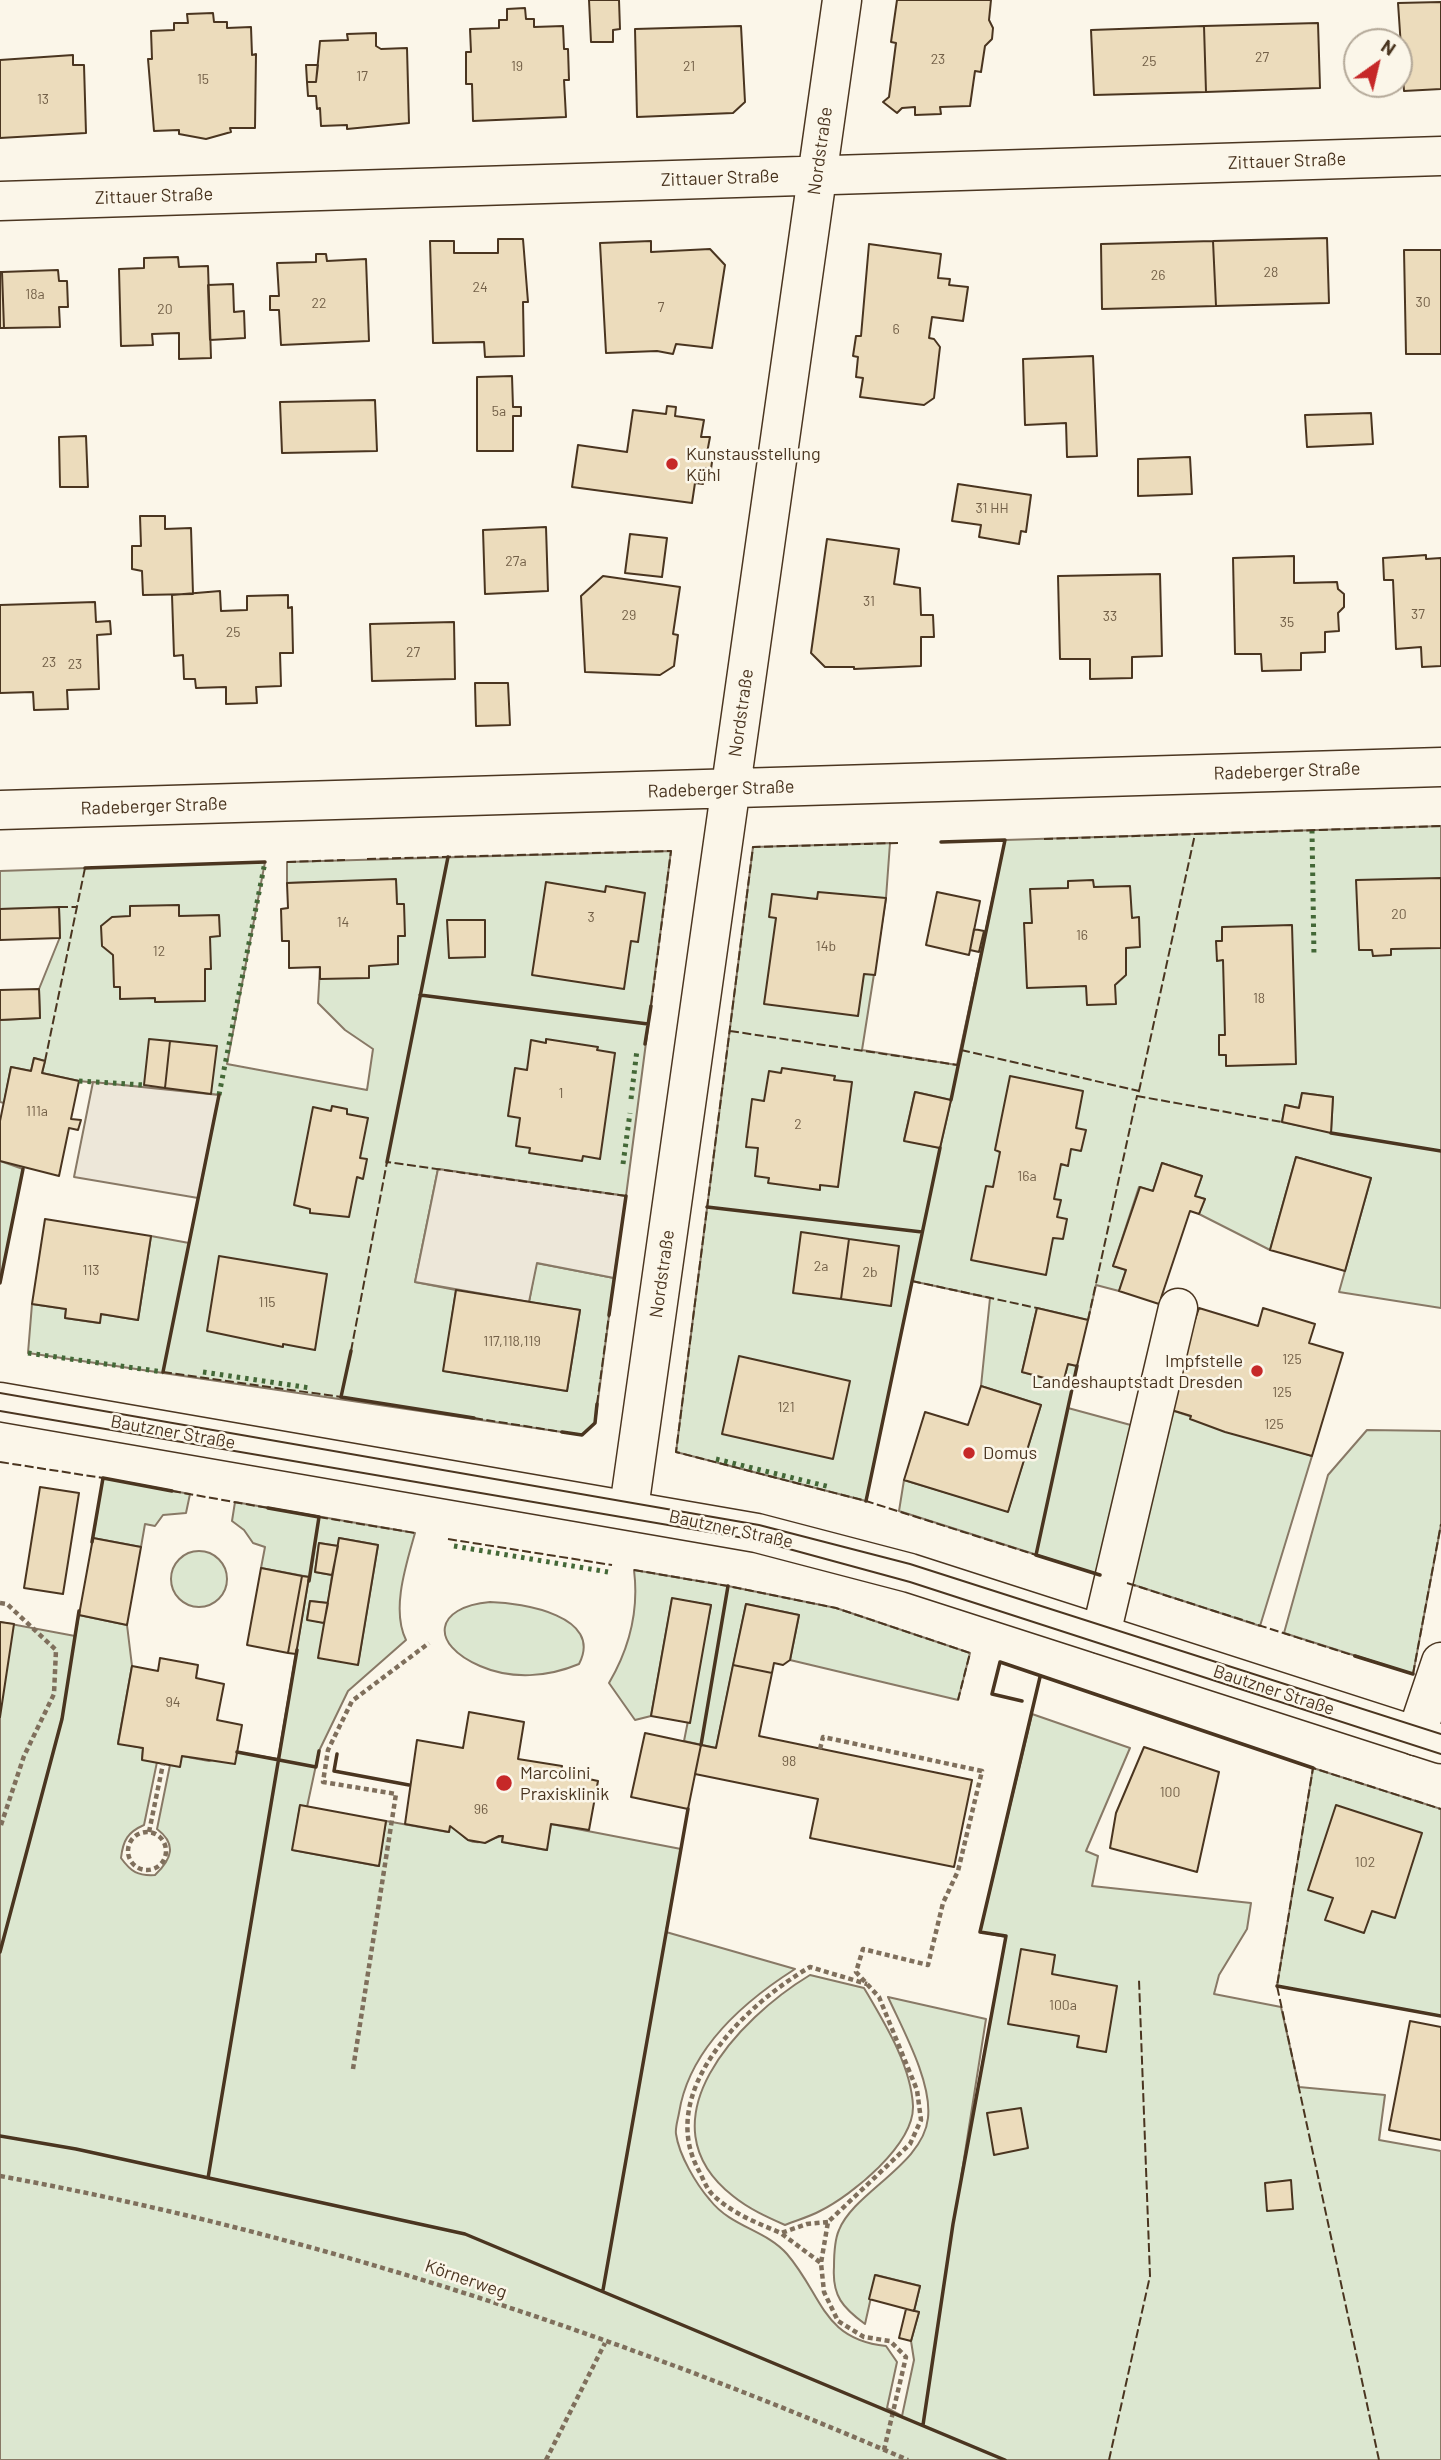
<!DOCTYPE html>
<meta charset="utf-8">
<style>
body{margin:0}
#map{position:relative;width:1441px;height:2460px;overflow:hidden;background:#fbf6e9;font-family:Barlow,sans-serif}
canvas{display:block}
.north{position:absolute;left:1343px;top:28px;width:70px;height:70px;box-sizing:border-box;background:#fbf6e9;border:2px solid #b4a999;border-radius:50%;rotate:34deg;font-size:19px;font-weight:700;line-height:28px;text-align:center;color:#4a3520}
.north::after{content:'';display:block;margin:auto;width:24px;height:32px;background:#c62828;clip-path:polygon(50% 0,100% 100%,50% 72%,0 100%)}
</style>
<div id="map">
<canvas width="1441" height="2460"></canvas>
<div class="north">N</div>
</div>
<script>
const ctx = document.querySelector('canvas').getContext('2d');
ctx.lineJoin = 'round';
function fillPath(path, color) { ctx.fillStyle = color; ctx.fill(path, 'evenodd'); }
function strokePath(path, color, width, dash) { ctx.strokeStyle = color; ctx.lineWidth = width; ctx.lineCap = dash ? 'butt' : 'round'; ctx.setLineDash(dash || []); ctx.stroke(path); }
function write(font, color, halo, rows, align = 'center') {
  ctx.font = font + ' Barlow,sans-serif'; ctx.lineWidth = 5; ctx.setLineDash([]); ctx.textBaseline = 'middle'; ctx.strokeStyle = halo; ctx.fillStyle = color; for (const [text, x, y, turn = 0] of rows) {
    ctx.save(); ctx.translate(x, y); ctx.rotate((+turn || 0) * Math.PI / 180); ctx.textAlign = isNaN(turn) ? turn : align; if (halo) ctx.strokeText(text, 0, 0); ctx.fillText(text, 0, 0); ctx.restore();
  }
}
const green = new Path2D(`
 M1441,826V1308L1339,1292L1371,1178L1296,1157L1270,1250L1199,1214L1205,1199L1195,1196L1202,1176L1162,1163L1153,1191L1139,1187L1113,1266L1126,1270L1119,1291L1096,1285L1088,1320L1037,1308L1022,1372L1063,1382L1068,1364L1077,1366L1068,1408L1138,1427L1103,1576L899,1511L904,1480L1008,1511L1041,1405L981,1386L990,1298L912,1281L866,1501L676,1452L753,847L890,843L886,898L862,1050L957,1065L1005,840ZM915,1092L951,1100L940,1148L904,1140ZM1302,1093L1333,1097L1331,1132L1282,1122L1285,1105L1299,1108Z
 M671,851L626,1196L438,1169L415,1282L456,1290L444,1371L567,1391L580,1310L529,1302L536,1263L614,1278L595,1423L582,1435L28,1353L32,1304L66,1309L65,1318L99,1323L101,1314L138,1320L151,1236L189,1243L219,1095L79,1081L42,1073L45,1061L34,1058L31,1071L11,1067L4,1103L0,1102V1020L40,1018L39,989L60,937L59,908L0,909V871L265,862L227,1064L367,1090L373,1049L345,1030L318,1003L320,967L398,964L396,880L287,883V862Z
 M0,1161L23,1169L0,1283Z
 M1165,1408L1312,1456L1260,1626L1125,1582Z
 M1367,1430L1441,1431V1525L1413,1674L1284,1633L1328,1475Z
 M103,1478L190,1494L186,1513L163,1515L155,1526L145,1524L141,1547L93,1538Z
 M235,1502L415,1533C406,1565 391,1610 406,1640L348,1691L319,1751L307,1807L300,1806L293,1850L378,1866L386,1821L448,1832L450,1826C459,1828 461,1836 468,1840C481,1846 491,1838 503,1836L502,1842L546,1850L551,1824L681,1849L666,1932L795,1969C743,2002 689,2049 679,2113C678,2119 675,2128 676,2134C679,2155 696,2184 710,2200C731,2227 766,2230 787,2254C823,2296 822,2339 886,2346L897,2362L887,2408L902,2416L914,2360L911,2341L919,2312L914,2311L920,2286L876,2275L865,2324C843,2308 832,2296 834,2267C834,2256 834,2241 839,2230C854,2192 923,2165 928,2118C932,2082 903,2030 888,1997L986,2019L961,2178L1006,1937L980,1932L1032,1714L1130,1748L1086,1851L1098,1856L1092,1886L1251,1903L1247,1929L1219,1975L1214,1994L1281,2007L1299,2087L1385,2095L1379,2140L1441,2151V2460H0V1622L75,1636L79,1615L127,1625L132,1666L118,1743L143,1748L142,1759L157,1762L144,1825C128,1832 123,1840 121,1858C131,1872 138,1876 155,1875C172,1859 177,1844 157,1829L170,1765L182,1756L209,1761L237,1752L278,1759L309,1577L261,1568L265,1547L253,1543L244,1530L232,1521ZM339,1538L378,1545L358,1664L324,1623L307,1619L310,1601L328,1603L332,1575L315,1572L319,1543L338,1546Z
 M171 1579a28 28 0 1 1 56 0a28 28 0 1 1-56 0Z
 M634,1570L728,1586L836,1608L970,1653L958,1700L790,1660L799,1615L746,1604L716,1748L684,1741L711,1605L672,1599L651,1716L635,1720L609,1683C629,1649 639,1610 634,1570Z
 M490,1602C523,1603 604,1616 579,1664C548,1677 512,1680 480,1666C429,1644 434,1607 490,1602Z
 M1313,1768L1441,1809V2016L1277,1986Z
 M810,1975L864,1988C884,2022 911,2065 913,2106C914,2145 852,2195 820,2211C809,2217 797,2220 785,2225C767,2217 749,2209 733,2196C639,2122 739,2018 810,1975Z`);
fillPath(green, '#dce7d0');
strokePath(green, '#887966', 2);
const parking = new Path2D(`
 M93,1082L219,1095L198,1198L74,1177Z
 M438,1169L626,1196L614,1278L537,1263L529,1302L415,1282Z`);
fillPath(parking, '#ede7d9');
strokePath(parking, '#887966', 2);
const building = new Path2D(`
 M589,0H619L620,29L613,30V42H591Z
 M897,0H991L989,20L993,28L992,39L985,46L981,72L975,71L970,106L940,107L941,114L915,115V107L902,108L897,113L883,102L889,97L896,43L891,42Z
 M1441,2V89L1404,91L1398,3Z
 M525,8L526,19H534V27L563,26L564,49H568L569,80H564L566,117L473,121L472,84H466V52H471L470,29L499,28V20H507V9Z
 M213,13L214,22H227V28L251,27L252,55L256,54L255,128H230L231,132L206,139L179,134V130L154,131L148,59H152L151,31L174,30V23H188L187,14Z
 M1318,23L1320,88L1206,92L1204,26Z
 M741,26L745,102L733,113L637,117L635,29Z
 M1204,26L1206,92L1094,95L1091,30Z
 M376,33V46L381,49L407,48L409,123L347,129V125L321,126L320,108L317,109L316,96H308L307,82H316L320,41L348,40L347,34Z
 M73,55V65H84L86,133L0,138V60Z
 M306,65H318L316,82H307Z
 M1327,238L1329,303L1216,306L1213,241Z
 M498,239H523L528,302H523L524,356L485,357L484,342L433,343L430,241H454V253H498Z
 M651,241V252L710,249L725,265L712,348L676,344L673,354L657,351L606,353L600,243Z
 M1213,241L1216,306L1102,309L1101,244Z
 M869,244L941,254L938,278L950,279L949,285L968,287L963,321L932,317L929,338L934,339L940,347L934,398L924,405L860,397L863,378L856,377L858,357L853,356L856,336H861Z
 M1404,250H1441V354H1406Z
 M316,254H326L327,261L366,259L369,341L281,345L279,310H270V296H279L277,263L316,262Z
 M178,257L179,267L208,266L211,358L179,359V333L152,334L153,345L121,346L119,269L144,268V258Z
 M58,270L59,281H67L68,307H59L60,327L4,328L2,272Z
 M0,272H2L4,328H0Z
 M233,284L234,312L244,311L245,338L210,340L208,285Z
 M1093,356L1097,456L1067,457L1066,423L1025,425L1023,359Z
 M512,376L513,407H521V416H513V451H477V377Z
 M375,400L377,451L282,453L280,402Z
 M667,406L676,407L675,416L704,420L701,437H710L707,453L713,455L711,469L705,468L703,484L695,483L692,503L572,487L578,445L627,452L633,410L666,414Z
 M1371,413L1373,444L1307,447L1305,415Z
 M86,436L88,487H60L59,437Z
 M1190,457L1192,494L1138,496V459Z
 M958,484L1031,495L1026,532L1021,531L1019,544L979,537L981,525L952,521Z
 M140,516H165V529L191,528L193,594L143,595L142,571L132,569V546H141Z
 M546,527L548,591L485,594L483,530Z
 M630,534L667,538L662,577L625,573Z
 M827,539L899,549L894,584L920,588L921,615H933L934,637H921V666L854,669V667H825L811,653Z
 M1426,555V559L1441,558V666L1422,667L1421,647L1396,649L1393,580H1384L1383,558Z
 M1294,556V583L1337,582L1338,589L1344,594V607L1338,613L1339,631L1325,632V652L1301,653V670L1262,671L1261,654H1235L1233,558Z
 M1160,574L1162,656L1132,657V678L1090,679V659H1060L1058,576Z
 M603,576L680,587L673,634L678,635L674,666L660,675L585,672L581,596Z
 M220,591L221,611L247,610V596L288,595V608L292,607L293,653H280L281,686L256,687L257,703L226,704V687L196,688L195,679H184L183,655L174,656L172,595Z
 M95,602L96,622L110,621L111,634L97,635L99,689L67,690L68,709L34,710L33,692L0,693V605Z
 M454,622L455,679L372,681L370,624Z
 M475,683H508L510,725L476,726Z
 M1441,878V948L1391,949V955L1373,956L1372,950H1359L1356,880Z
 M396,879L397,904H404L405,936H398V964L369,966V978L320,979V967L289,968V941H282L281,909L288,908L287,883Z
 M1093,880L1094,887L1130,886L1132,918L1139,917L1140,947L1126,948V975L1115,985L1116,1004L1087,1005L1086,986L1027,988L1024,923H1032L1030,889L1068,888V881Z
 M546,882L605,892L606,886L645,893L638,942L631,941L624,989L532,975Z
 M818,892L886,898L875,975L864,974L858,1016L764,1004L776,918L769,917L772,894L817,899Z
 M937,892L980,901L969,955L926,945Z
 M179,905V916L219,915L220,936L210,937L211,969H205V1001L155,1002V998L120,999V987H114L113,955L102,946L101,926L112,917L130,916V906Z
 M59,907L60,938L0,940V909Z
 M447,920H485V957L449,958Z
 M1292,925L1296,1064L1226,1066V1055H1219V1035H1225L1223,960L1217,961L1216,941H1222V927Z
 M974,929L984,931L979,952L970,950Z
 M39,989L40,1018L0,1020V990Z
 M149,1039L170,1041L165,1088L144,1085Z
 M546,1039L598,1047L597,1050L615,1053L600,1159L583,1156L582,1161L529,1153L530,1148L516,1146L520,1118L508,1116L515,1068L527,1070L531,1040L546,1043Z
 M170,1041L217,1046L211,1094L165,1088Z
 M34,1058L45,1061L42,1073L79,1081L71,1119L81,1120L78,1130L69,1128L59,1176L0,1161V1121L11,1067L31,1071Z
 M782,1068L835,1076L834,1080L852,1082L838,1187L820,1185V1190L768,1183L769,1178L755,1176L758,1148L746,1147L752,1099L764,1101L769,1071L781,1073Z
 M1010,1076L1083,1091L1076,1128L1086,1130L1081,1151L1071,1149L1068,1166L1061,1164L1054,1199L1061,1200L1057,1217L1067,1219L1063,1239L1053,1238L1046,1275L971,1260L986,1186L993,1187L1000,1152L995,1150Z
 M915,1092L951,1100L940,1148L904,1141Z
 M1302,1093L1333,1097L1331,1133L1282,1122L1285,1105L1299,1108Z
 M332,1106L347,1109V1114L368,1118L360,1158L367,1159L363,1179L357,1177L349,1217L310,1213V1209L294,1205L313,1107L331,1111Z
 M1296,1157L1371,1178L1345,1271L1270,1250Z
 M1162,1163L1202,1176L1195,1196L1205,1199L1199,1214L1190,1211L1161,1298H1164L1159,1304L1119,1291L1126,1270L1113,1266L1140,1187L1153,1191Z
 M45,1219L151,1236L138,1320L101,1314L100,1323L65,1318L66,1309L32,1304Z
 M801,1232L849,1239L841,1299L793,1293Z
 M849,1239L899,1246L891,1306L841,1299Z
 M219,1256L327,1274L315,1350L283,1344V1347L207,1331Z
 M456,1290L580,1310L567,1391L443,1371Z
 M1037,1308L1088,1320L1077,1366L1068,1364L1063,1383L1022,1372Z
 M1199,1308L1258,1326L1263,1308L1315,1324L1309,1343L1343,1353L1312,1456L1225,1432L1190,1419L1191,1416L1165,1408Z
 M739,1356L850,1381L833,1459L722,1434Z
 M981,1386L1041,1405L1008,1512L904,1480L925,1412L968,1425Z
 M40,1487L79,1493L63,1594L24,1588Z
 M93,1538L141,1547L127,1625L79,1615Z
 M339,1538L378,1545L358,1665L318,1658Z
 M319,1543L338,1546L332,1575L315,1572Z
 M261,1568L302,1576L288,1653L247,1645Z
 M302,1576L309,1577L296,1654L288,1653Z
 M672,1598L711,1605L690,1723L651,1716Z
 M310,1601L328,1603L324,1623L307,1620Z
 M746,1604L799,1615L790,1660L783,1665L774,1663L772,1673L733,1665Z
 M0,1622L14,1624L0,1717Z
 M160,1658L198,1665L196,1678L224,1684L217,1720L242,1725L235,1764L182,1756L180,1767L142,1760L143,1748L118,1744L132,1666L158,1671Z
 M733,1665L772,1673L759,1736L972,1780L954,1867L810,1838L818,1799L695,1774L701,1745L716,1748Z
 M469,1712L524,1722L518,1759L562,1766L561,1773L598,1781L589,1830L551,1824L547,1850L502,1842L503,1836H499L485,1843L468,1840L450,1826L449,1832L405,1824L417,1740L463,1748Z
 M645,1733L701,1745L688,1809L631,1797Z
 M1144,1747L1219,1772L1197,1872L1110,1848L1116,1813Z
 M300,1805L386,1821L379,1866L292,1850Z
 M1336,1805L1422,1833L1395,1918L1372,1911L1364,1933L1325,1920L1333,1898L1308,1890Z
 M1021,1949L1055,1955L1052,1974L1117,1986L1106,2052L1077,2047L1079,2036L1008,2024Z
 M1410,2021L1441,2027V2140L1389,2130Z
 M1021,2108L1028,2148L994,2155L987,2113Z
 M1291,2180L1293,2209L1267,2211L1265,2183Z
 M875,2275L920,2286L914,2311L869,2299Z
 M906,2309L919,2312L911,2341L899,2338Z`);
fillPath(building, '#ecdcbc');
strokePath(building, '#4a3520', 2);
const minor = new Path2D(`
 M0,201L1441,156
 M0,810L1441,767
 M629,1508L842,0
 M1101,1634L1178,1308
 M1416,1736L1441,1662`);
const major = new Path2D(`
 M0,1402L757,1533L910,1573L1441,1744`);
strokePath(minor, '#4a3520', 41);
strokePath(major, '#4a3520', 41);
strokePath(new Path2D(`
 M0,1603L7,1604L56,1650L54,1694L24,1756L0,1828
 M820,1749L823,1737L982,1771L958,1871L943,1903L928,1965L863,1949L856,1972L879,1997L917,2090L921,2120L910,2144L828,2222L821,2263L824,2292L838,2321L864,2337L890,2341L906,2357L884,2450
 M128 1851a19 19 0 1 1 38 0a19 19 0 1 1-38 0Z
 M149,1832L163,1764
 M353,2069L396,1794L323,1782L328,1750L352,1701L429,1643
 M0,2176C312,2233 616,2334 908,2460
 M828,2222L807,2224L781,2233C757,2223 731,2213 712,2194C706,2188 703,2178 699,2171C655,2091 746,2004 810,1967L867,1984
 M782,2234L821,2263
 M546,2460L605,2343`), '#7f6f5c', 4.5, [5, 3.5]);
strokePath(minor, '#fbf6e9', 38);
strokePath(major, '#fbf6e9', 38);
strokePath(new Path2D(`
 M0,1393L759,1525L910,1564L1441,1734
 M0,1411L756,1540L910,1582L1441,1754`), '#4a3520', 2);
strokePath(new Path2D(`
 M1312,830L1314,957
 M79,1081L144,1085
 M219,1095L265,862
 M631,1099L637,1050
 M623,1164L630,1113
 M28,1353L163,1372
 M203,1372L310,1388
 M716,1459L830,1487
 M454,1546L608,1572`), '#436837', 5, [3.5, 5]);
strokePath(new Path2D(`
 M1044,839L1441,826
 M898,843L753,847L676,1452L866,1501L1036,1555
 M367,859L671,851L651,1006
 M287,862L345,860
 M59,907H77
 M730,1031L958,1065
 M961,1050L1139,1091L1137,1096L1282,1122
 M45,1061L85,868
 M1139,1091L1195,834
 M912,1281L1037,1308
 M1088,1320L1137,1096
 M351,1351L387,1162L626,1196
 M163,1372L341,1397
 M597,1404L609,1315
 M474,1418L562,1432
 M0,1462L103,1478
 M172,1491L268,1508
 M319,1517L415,1533
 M448,1539L612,1565
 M634,1570L728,1586L836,1608L970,1653L958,1700
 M1127,1583L1355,1656
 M1413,1674L1441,1524
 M1109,2460L1150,2276L1139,1980
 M1379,2460L1277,1986L1313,1768L1441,1809`), '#4a3520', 2, [9, 3.5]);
strokePath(new Path2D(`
 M941,842L1005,840L951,1100
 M85,868L265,862
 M420,995L648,1024
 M645,1044L651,1006
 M1331,1133L1441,1151
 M387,1162L448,857
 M707,1207L922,1232
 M0,1283L23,1169
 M609,1315L626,1196
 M351,1351L341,1397L474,1418
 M1077,1366L1036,1555L1100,1575
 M163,1372L219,1095
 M562,1432L582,1435L595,1423L597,1404
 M866,1501L940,1148
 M268,1508L319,1517L309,1581
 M92,1542L103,1478L172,1491
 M1355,1656L1413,1674
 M1022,1701L992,1694L1000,1662L1313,1768
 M701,1745L728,1586
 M237,1752L316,1767L319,1751
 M337,1754L334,1771L409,1785
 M0,1952L62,1719L79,1611
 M1277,1986L1441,2016
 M0,2136L76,2149L465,2234L1005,2460
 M208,2178L297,1650
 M603,2290L688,1809
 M923,2425L953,2224L1006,1936L980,1932L1040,1677`), '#4a3520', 3.5);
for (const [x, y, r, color] of [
 [672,464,7,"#c62828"],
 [1257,1371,7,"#c62828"],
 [969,1453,7,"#c62828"],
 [504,1783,9,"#c62828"]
]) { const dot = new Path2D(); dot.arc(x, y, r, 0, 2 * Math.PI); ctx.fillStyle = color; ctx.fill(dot); strokePath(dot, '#fbf6e9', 2.5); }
write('14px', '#725f47', null, [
 ["27",1262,57],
 ["23",938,59],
 ["25",1149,61],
 ["19",517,66],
 ["21",689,66],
 ["17",362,76],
 ["15",203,79],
 ["13",43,99],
 ["28",1271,272],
 ["26",1158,275],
 ["24",480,287],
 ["18a",35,294],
 ["30",1423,302],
 ["22",319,303],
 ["7",661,307],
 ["20",165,309],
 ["6",896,329],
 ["5a",499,411],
 ["31 HH",992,508],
 ["27a",516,561],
 ["31",869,601],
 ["37",1418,614],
 ["29",629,615],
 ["33",1110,616],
 ["35",1287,622],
 ["25",233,632],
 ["27",413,652],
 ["23",49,662],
 ["23",75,664],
 ["20",1399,914],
 ["3",591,917],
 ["14",343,922],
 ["16",1082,935],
 ["14b",826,946],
 ["12",159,951],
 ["18",1259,998],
 ["1",561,1093],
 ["111a",37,1111],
 ["2",798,1124],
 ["16a",1027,1176],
 ["2a",821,1266],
 ["113",91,1270],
 ["2b",870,1272],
 ["115",267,1302],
 ["117,118,119",512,1341],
 ["125",1292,1359],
 ["125",1282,1392],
 ["121",786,1407],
 ["125",1274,1424],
 ["94",173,1702],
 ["98",789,1761],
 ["100",1170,1792],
 ["96",481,1809],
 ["102",1365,1862],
 ["100a",1063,2005]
]);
write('18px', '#4a3520', '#fbf6e9', [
 ["Nordstraße",820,151,-82],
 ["Zittauer Straße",1287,161,-2],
 ["Zittauer Straße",720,178,-2],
 ["Zittauer Straße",154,196,-2],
 ["Nordstraße",741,713,-82],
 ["Radeberger Straße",1287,771,-2],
 ["Radeberger Straße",721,789,-2],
 ["Radeberger Straße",154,806,-2],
 ["Nordstraße",662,1274,-82],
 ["Bautzner Straße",173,1432,10],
 ["Bautzner Straße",731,1529,12],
 ["Bautzner Straße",1274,1690,18],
 ["Körnerweg",466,2279,19]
]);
write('18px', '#4a3520', '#fbf6e9', [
 ["Kunstausstellung",686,454],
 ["Kühl",686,475],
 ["Impfstelle",1243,1361,"right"],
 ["Landeshauptstadt Dresden",1243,1382,"right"],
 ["Domus",983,1453],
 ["Marcolini",520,1773],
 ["Praxisklinik",520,1794]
], 'left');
</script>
